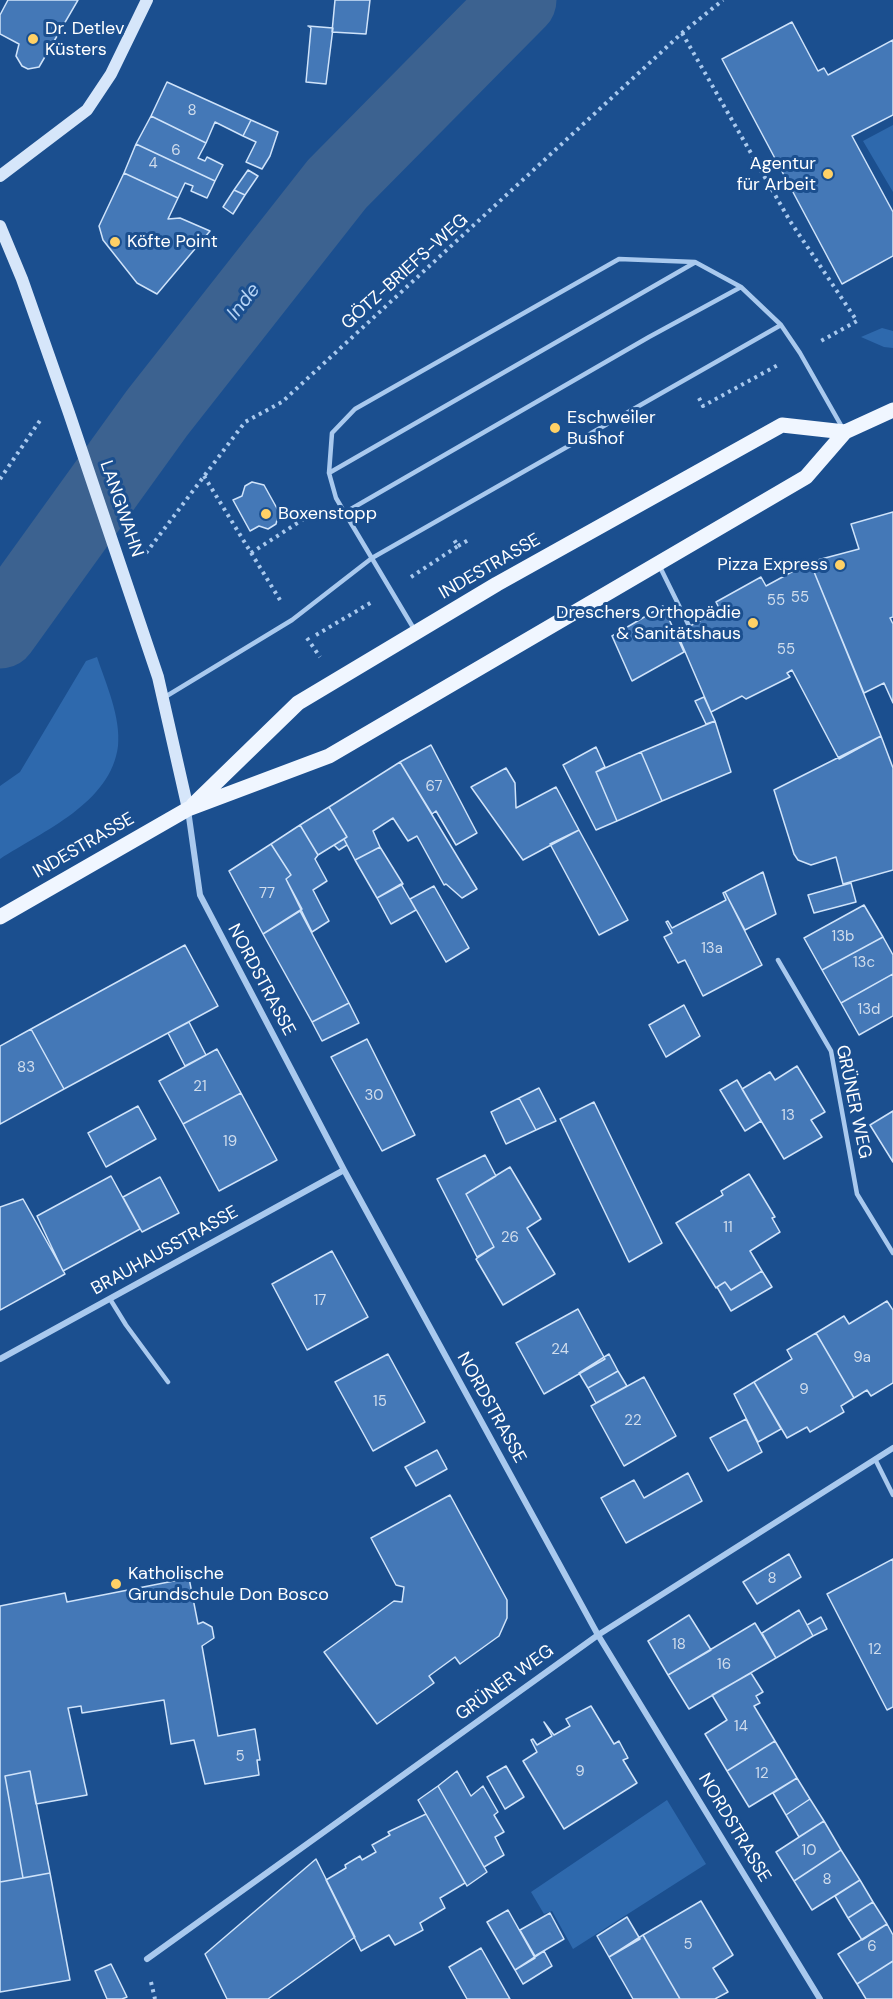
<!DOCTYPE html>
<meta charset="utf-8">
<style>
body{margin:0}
canvas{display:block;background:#1b4f8f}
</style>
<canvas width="893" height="1999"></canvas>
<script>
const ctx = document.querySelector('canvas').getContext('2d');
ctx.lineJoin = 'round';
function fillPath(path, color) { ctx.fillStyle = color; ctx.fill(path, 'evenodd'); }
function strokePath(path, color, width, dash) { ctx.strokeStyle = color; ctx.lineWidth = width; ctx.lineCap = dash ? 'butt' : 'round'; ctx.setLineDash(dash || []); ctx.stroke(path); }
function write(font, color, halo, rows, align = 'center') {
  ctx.font = font + ' "DM Sans",sans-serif'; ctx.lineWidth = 6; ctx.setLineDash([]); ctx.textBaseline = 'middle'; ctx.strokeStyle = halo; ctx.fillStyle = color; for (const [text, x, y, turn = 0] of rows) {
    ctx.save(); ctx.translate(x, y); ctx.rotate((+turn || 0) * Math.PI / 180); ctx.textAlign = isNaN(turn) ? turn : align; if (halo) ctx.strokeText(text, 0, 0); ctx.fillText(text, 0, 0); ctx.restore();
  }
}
fillPath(new Path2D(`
 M893,125V192L863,141Z
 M882,328L893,331V348L884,347L861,337Z
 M97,657C106,684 121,717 118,746C111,803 43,831 0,859V786L20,772L86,661Z
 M667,1800L706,1864L573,1949L552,1911L544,1914L531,1892Z`), '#2e69ad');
strokePath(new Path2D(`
 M0,631L157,413L337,184L519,0`), '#3c6290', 75);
const building = new Path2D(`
 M8,0H78L39,67L28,69L22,66L16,56L19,44L0,34V15Z
 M335,0H370L366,34L332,32Z
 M792,22L818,71L824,68L828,75L893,40V115L852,136L893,212V256L842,284L722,59Z
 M308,26L333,28L326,84L306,82L311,28Z
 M167,82L251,120L243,136L215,122L206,143L151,116Z
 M151,116L206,143L198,158L205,161L207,157L223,165L215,181L136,144Z
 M251,120L278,132L270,156L262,169L246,162L256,142L243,136Z
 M136,144L215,181L207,198L191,191L193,186L185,183L178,198L124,173Z
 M248,170L258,176L245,195L234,190Z
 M124,173L178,198L168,219L180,218L210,231L157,294L137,283L103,240L99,226Z
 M234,190L245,195L233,214L223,207Z
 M252,482L264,485L279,512L276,524L268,529L259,526L250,531L233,500L242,496L245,486Z
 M893,512V617L890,618L893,624V703L884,683L864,693L810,562L859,549L851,524Z
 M810,562L881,736L839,759L792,670L787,673L790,677L746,699L742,696L711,712L677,633L720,610L716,602L761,577L766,586Z
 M663,606L684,652L632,681L612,636Z
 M704,697L715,721L706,724L695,701Z
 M715,721L731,772L662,801L641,752Z
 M881,736L893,768V870L843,884L836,857L811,865L798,860L794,854L774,790Z
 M431,745L477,833L456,845L436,811L432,814L400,762Z
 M596,747L605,767L596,772L617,821L596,830L563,765Z
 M641,752L662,801L617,821L596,772Z
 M400,762L477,889L462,898L446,884L444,885L417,836L408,841L393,818L373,831L380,847L355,860L344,839L347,837L329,807Z
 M506,768L515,783L516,808L556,787L579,830L523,860L471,787Z
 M329,807L347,837L318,855L300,825Z
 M300,825L318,855L315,859L327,881L313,890L329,921L312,932L286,879L291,875L271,844Z
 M579,830L628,920L599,935L550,844Z
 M344,839L347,845L339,850L334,845Z
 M271,844L291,875L286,879L302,909L263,934L229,871Z
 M380,847L403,884L377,898L355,860Z
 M763,872L776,914L745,930L725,892Z
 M851,883L856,902L814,913L808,895Z
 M401,884L416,910L391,924L377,898Z
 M434,886L469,948L446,962L410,899Z
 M725,892L762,965L703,996L685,960L678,963L664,937L672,933L666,922L668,921L672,928L726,900L723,893Z
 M864,905L883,937L822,970L804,938Z
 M300,911L349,1003L312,1022L263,934Z
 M883,937L893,955V974L841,1003L822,970Z
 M185,945L218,1006L64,1089L31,1029Z
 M893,974V1016L859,1035L841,1003Z
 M349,1003L359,1023L322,1041L312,1022Z
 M684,1005L700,1036L666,1057L649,1025Z
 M189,1022L206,1055L185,1066L168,1033Z
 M31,1029L64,1089L0,1124V1046Z
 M367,1039L415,1135L382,1151L331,1057Z
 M217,1049L241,1093L183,1124L159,1081Z
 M797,1066L825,1112L811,1120L822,1137L784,1159L742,1089L770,1072L775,1080Z
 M737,1080L761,1121L745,1131L720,1090Z
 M539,1088L556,1121L536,1130L519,1098Z
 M241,1093L277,1160L219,1191L183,1124Z
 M519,1098L536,1130L506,1144L491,1112Z
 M594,1102L662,1243L629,1262L560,1119Z
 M138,1106L156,1139L106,1167L88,1133Z
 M893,1111V1162L870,1125Z
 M485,1155L496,1176L466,1194L494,1247L477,1257L437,1179Z
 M510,1167L541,1219L527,1228L555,1274L503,1305L476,1259L494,1247L466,1194Z
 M749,1174L775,1217L772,1218L780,1232L750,1251L762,1271L731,1290L725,1282L716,1288L676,1223L723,1195L721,1191Z
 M111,1176L140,1229L63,1271L37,1216Z
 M160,1177L179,1213L142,1232L123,1197Z
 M23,1199L65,1274L0,1310V1207Z
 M332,1251L368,1317L307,1350L272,1284Z
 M762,1271L772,1287L731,1311L717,1287L725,1282L731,1290Z
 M887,1301L893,1310V1383L871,1396L867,1390L854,1398L816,1333L844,1316L849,1324Z
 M578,1309L605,1359L544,1394L516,1343Z
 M816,1333L854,1398L841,1406L844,1412L810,1432L807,1427L787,1438L754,1382L792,1359L787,1350Z
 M388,1354L425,1422L373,1451L335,1382Z
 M609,1354L618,1371L588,1388L579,1373Z
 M618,1371L627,1386L596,1403L588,1388Z
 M644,1377L676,1436L624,1466L591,1406Z
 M754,1382L781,1429L758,1442L734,1394Z
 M746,1419L762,1452L728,1471L710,1438Z
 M437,1450L447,1469L416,1486L405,1467Z
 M688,1473L702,1501L626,1543L601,1498L634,1480L644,1498Z
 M450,1495L507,1600V1618L499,1636L460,1664L455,1657L429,1676L434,1683L377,1724L324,1652L394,1601L402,1602L404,1587L396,1585L371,1538Z
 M789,1554L801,1577L757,1604L743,1582Z
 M893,1559V1707L887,1710L827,1594Z
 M189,1578L198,1624L203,1622L212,1627L214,1638L202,1646L218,1736L255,1729L260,1760H257L259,1775L205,1784L194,1740L171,1744L164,1700L82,1713L81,1706L68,1708L87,1795L36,1804L30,1771L5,1776L23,1878L0,1882V1606L65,1593L67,1602Z
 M799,1610L813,1636L776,1658L762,1633Z
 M689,1615L711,1650L668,1675L648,1641Z
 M821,1617L827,1629L813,1636L807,1625Z
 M755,1623L776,1658L689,1709L668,1675Z
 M751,1673L763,1692L756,1696L760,1703L754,1706L775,1741L727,1771L705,1734L727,1720L712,1695Z
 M591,1706L614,1744L619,1741L628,1758L623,1760L637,1783L564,1829L523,1761L537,1752L531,1740L533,1739L537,1745L552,1736L544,1722L554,1735L570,1726L566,1719Z
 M775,1741L797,1778L749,1807L727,1771Z
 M506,1766L524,1797L505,1809L487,1777Z
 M30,1771L50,1873L23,1878L5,1776Z
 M457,1771L471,1796L483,1786L498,1812L494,1815L504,1832L495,1837L504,1855L484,1867L438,1786Z
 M797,1778L810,1799L786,1815L773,1793Z
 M438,1786L487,1872L467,1886L418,1800Z
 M810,1799L824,1821L799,1837L786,1815Z
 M426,1814L465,1883L440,1898L445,1908L420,1923L423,1930L395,1945L389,1935L361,1951L326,1880L346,1868L345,1865L360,1856L362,1860L376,1852L372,1845L390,1835L388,1832Z
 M824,1821L841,1850L794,1881L776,1852Z
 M841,1850L860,1880L812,1910L794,1881Z
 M316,1859L355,1937L268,1999H227L205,1954Z
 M50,1873L70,1980L0,1992V1882Z
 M860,1880L873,1902L848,1918L835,1896Z
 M701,1901L733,1955L713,1968L728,1992L715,1999H680L643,1935Z
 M873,1902L887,1924L862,1940L848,1918Z
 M508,1910L535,1958L515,1970L487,1922Z
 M550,1913L564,1939L535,1956L520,1930Z
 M627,1917L640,1939L609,1957L597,1936Z
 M887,1924L893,1935V1961L857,1984L838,1954Z
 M643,1935L680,1999H633L609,1957Z
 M481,1948L510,1999H467L449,1967Z
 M544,1951L552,1966L523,1984L515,1970Z
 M893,1961V1999H866L857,1984Z
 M111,1964L127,1997L122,1999H107L95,1971Z`);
fillPath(building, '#4478b7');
strokePath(building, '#cfe3fa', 1.5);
strokePath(new Path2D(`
 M682,33L790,221L857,321L821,341
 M699,398L703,406L778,365
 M204,476L280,600
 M0,479L41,419
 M458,546L470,539
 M146,553L245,422L282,402L682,33L723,0
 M251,553L316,511
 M411,577L458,546L453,538
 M316,635L372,602
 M307,638L320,657
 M151,1982L155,1999`), '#a9c9ee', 4, [3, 4.5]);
strokePath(new Path2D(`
 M329,473L694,263
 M344,513L649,337L741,287
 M659,565L689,626
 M414,629L336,498L329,473L332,433L355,409L619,259L695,262L741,287L781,325L800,353L842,427
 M165,697L292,620L372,558L781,325
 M778,960L831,1051L857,1194L893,1253
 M110,1299L126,1325L168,1382
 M875,1459L893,1495`), '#a9c9ee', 4.5);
strokePath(new Path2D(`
 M188,810L200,895L344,1170L598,1635L820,1999
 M0,1359L344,1170
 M147,1959L598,1635L893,1448`), '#a9c9ee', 6);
strokePath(new Path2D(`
 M0,176L87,110L111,74L147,0
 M0,226L22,279L69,413L158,677L188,809`), '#d6e6fa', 12);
strokePath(new Path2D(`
 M193,805L298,703L497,584L782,425L845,432
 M0,917L188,809L329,756L806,477L845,432L893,410`), '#f0f6ff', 15);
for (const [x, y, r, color] of [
 [33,39,6,"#ffd166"],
 [828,174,6,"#ffd166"],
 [115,242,6,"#ffd166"],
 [555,428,6,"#ffd166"],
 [266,514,6,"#ffd166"],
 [840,565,6,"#ffd166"],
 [753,623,6,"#ffd166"],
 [116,1584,6,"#ffd166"]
]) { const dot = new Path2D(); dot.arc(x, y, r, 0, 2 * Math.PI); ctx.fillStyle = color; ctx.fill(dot); strokePath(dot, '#1b4f8f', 2); }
write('15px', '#d0dded', null, [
 ["8",192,111],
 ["6",176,151],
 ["4",153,164],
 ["55",800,598],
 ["55",776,601],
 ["55",786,650],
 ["67",434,787],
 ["77",267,894],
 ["13b",843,937],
 ["13a",712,949],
 ["13c",864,963],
 ["13d",869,1010],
 ["83",26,1068],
 ["21",200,1087],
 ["30",374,1096],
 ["13",788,1116],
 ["19",230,1142],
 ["11",728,1228],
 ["26",510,1238],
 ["17",320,1301],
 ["24",560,1350],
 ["9a",862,1358],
 ["9",804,1390],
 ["15",380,1402],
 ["22",633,1421],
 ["8",772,1579],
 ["18",679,1645],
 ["12",875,1650],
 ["16",724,1665],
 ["14",741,1727],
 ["5",240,1757],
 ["9",580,1772],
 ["12",762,1774],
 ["10",809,1851],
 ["8",827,1880],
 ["5",688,1945],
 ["6",872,1947]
]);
write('18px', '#fff', '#1b4f8f', [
 ["Dr. Detlev",45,29],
 ["Küsters",45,50],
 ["Agentur",816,164,"right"],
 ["für Arbeit",816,185,"right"],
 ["Köfte Point",127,242],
 ["Eschweiler",567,418],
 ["Bushof",567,439],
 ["Boxenstopp",278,514],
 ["Pizza Express",828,565,"right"],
 ["Dreschers Orthopädie",741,613,"right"],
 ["& Sanitätshaus",741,634,"right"],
 ["Katholische",128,1574],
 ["Grundschule Don Bosco",128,1595]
], 'left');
write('18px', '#fff', '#1b4f8f', [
 ["GÖTZ-BRIEFS-WEG",405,272,-42],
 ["LANGWAHN",121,509,71],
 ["INDESTRASSE",490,567,-30],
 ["INDESTRASSE",84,846,-30],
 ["NORDSTRASSE",261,980,62],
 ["GRÜNER WEG",853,1102,78],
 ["BRAUHAUSSTRASSE",165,1251,-29],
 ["NORDSTRASSE",491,1408,61],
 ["GRÜNER WEG",505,1683,-36],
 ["NORDSTRASSE",734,1828,59]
]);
write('italic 20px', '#b5d3f5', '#1b4f8f', [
 ["Inde",244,302,-52]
]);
</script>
